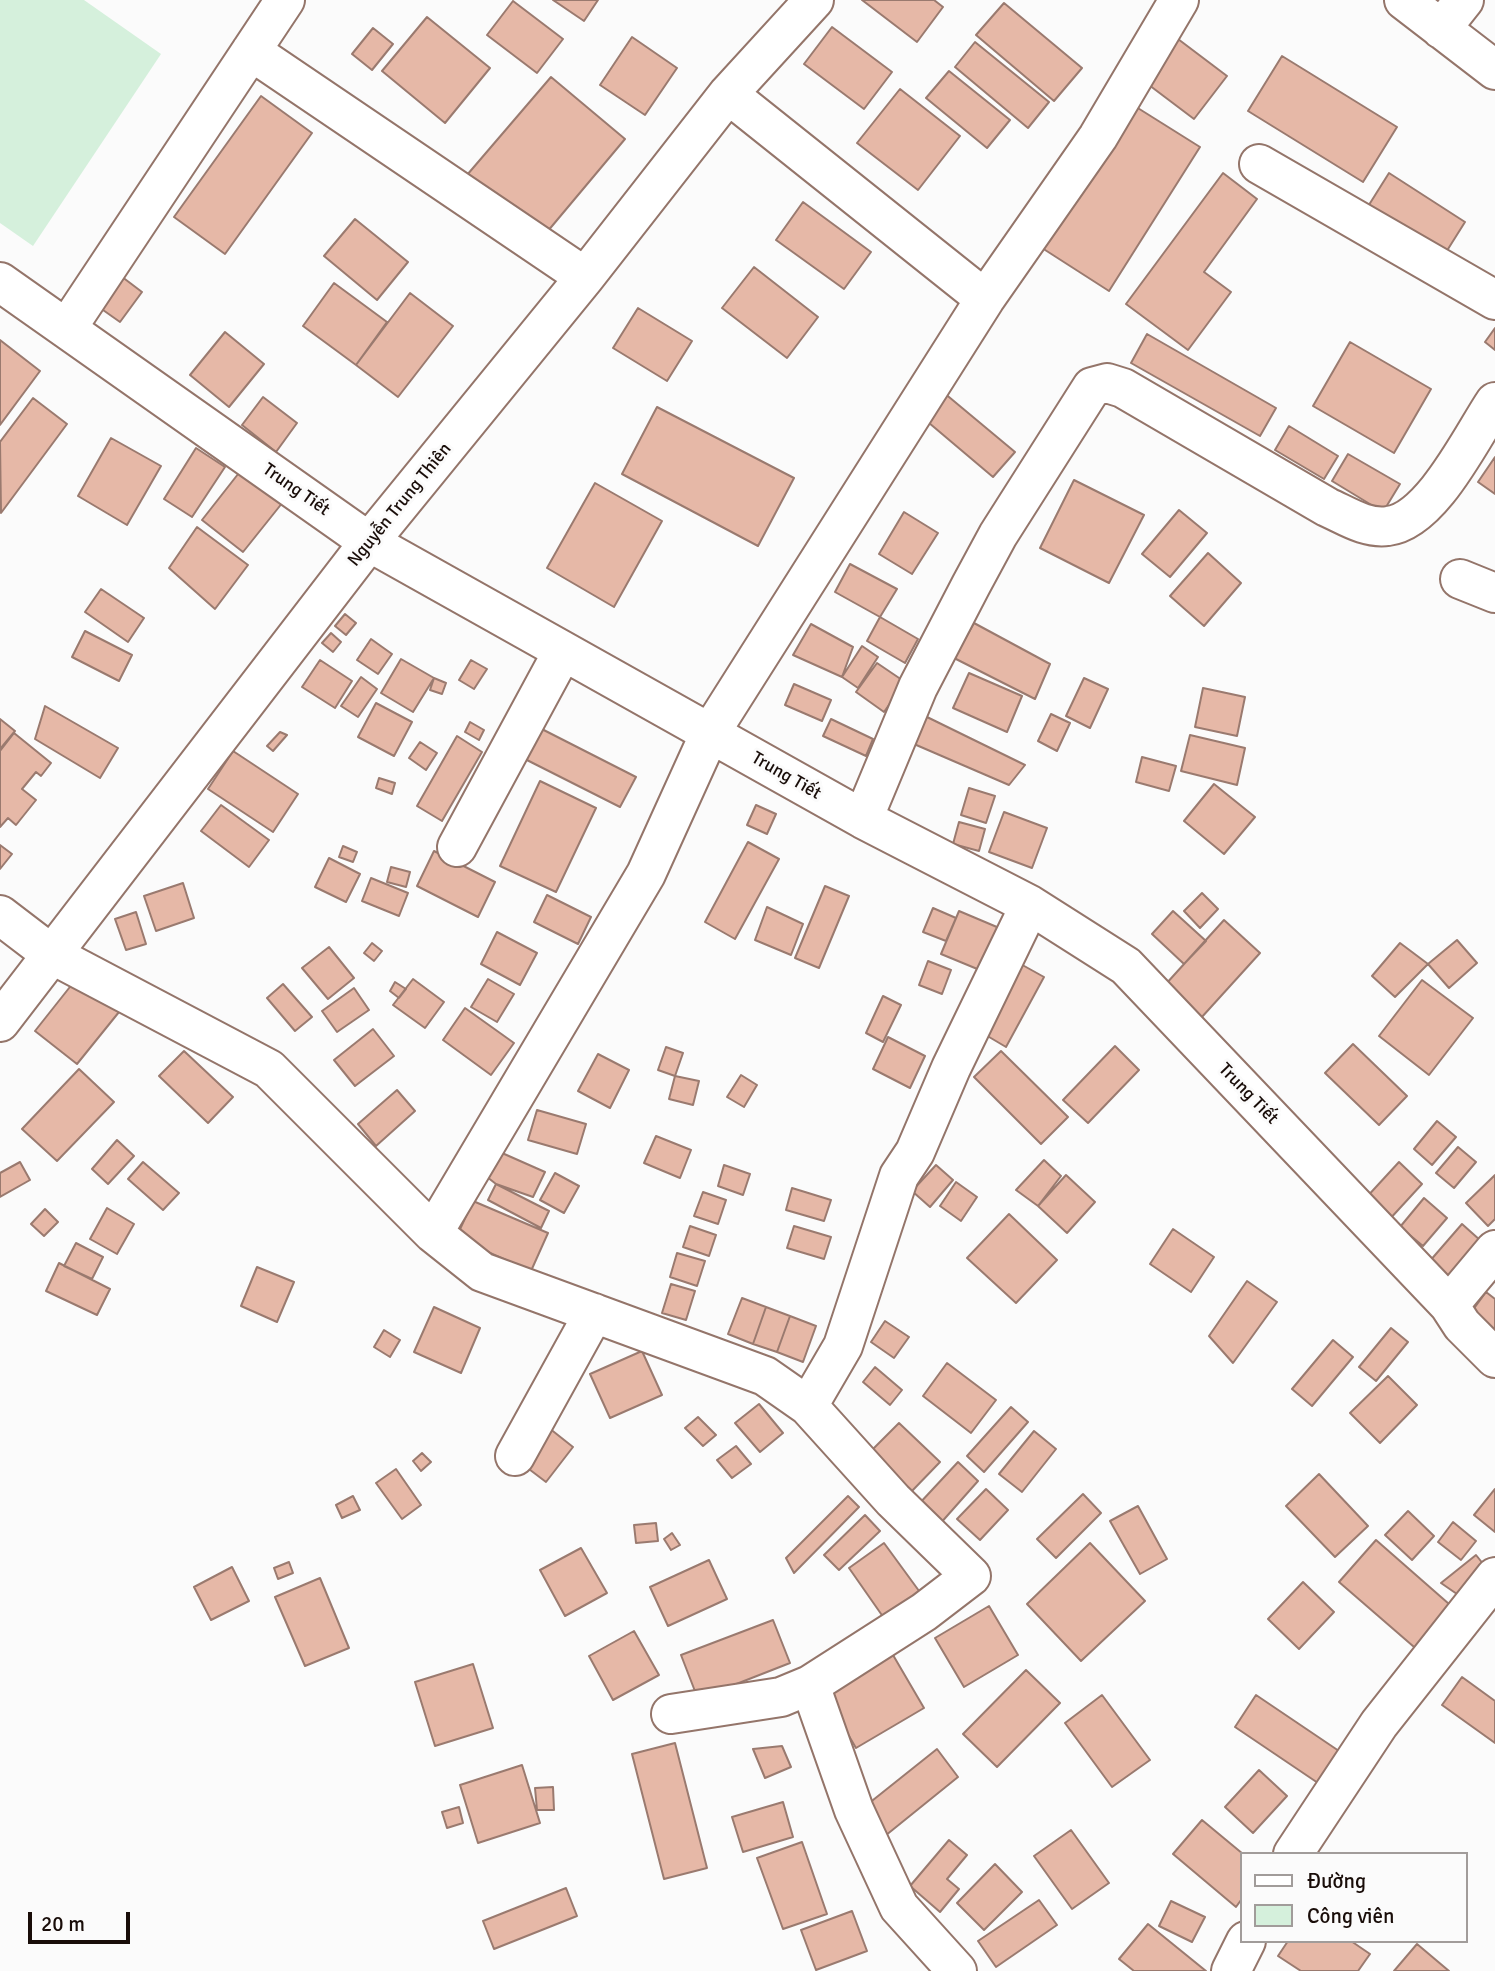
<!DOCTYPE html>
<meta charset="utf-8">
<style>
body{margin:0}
#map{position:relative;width:1495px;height:1971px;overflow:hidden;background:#fbfbfb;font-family:Signika,sans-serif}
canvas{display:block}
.legend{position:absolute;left:1240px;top:1852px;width:228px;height:91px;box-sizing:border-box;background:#fbfbfb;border:2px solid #a19c9a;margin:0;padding:9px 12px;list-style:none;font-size:21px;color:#190d09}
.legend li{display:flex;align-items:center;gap:14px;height:35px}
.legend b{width:35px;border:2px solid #a19c9a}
.scale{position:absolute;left:28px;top:1912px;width:102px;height:32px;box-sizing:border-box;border:4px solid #190d09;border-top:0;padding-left:9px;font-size:21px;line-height:24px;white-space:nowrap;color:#190d09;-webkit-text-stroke:5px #fbfbfb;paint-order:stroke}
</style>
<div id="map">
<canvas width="1495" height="1971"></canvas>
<ul class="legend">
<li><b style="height:9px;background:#fff"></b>Đường</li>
<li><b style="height:19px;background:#d5f0dc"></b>Công viên</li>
</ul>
<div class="scale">20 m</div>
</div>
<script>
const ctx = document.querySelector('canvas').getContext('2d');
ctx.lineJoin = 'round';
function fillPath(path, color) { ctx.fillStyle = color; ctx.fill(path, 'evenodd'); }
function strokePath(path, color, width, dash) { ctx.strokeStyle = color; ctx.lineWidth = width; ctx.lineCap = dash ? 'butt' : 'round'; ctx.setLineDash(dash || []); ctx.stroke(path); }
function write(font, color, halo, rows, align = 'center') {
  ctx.font = font + ' Signika,sans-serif'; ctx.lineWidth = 6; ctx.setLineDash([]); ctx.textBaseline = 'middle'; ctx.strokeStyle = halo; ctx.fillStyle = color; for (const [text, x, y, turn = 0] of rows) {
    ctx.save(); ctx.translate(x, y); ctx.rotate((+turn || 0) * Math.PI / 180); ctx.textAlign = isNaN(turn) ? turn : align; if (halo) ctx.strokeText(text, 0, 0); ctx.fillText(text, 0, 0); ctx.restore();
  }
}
fillPath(new Path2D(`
 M0,0H84L161,54L33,246L0,223Z`), '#d5f0dc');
const building = new Path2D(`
 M553,0H598L584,21Z
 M862,0H934L943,7L917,42Z
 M513,1L563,39L537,73L487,35Z
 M1004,3L1082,68L1054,101L976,35Z
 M427,17L490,68L445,123L382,71Z
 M832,27L892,72L864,109L804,64Z
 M373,28L393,44L372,70L352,54Z
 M632,37L677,68L645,115L600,85Z
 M1178,39L1227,76L1194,119L1145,82Z
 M975,42L1049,102L1028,128L955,67Z
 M1282,56L1397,127L1363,182L1248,111Z
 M949,71L1010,120L987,148L926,98Z
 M551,77L625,139L542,238L467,175Z
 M900,89L960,136L918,190L857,143Z
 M261,96L312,133L225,254L174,217Z
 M1133,105L1200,147L1109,291L1042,248Z
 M1223,173L1257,199L1204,272L1231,292L1188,350L1126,304Z
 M1389,173L1465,222L1443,257L1367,208Z
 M803,202L871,252L844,289L776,240Z
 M355,219L408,262L377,300L324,256Z
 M109,267L142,292L120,322L86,298Z
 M754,267L818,317L787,358L722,308Z
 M334,283L387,322L356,365L303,326Z
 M410,293L453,326L398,397L356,365Z
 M638,308L692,341L667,381L613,348Z
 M1495,328V350L1485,342Z
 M225,332L264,364L229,407L190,375Z
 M1147,334L1276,408L1260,436L1131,363Z
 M0,340L40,371L0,425Z
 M1350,342L1431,389L1394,453L1313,406Z
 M943,392L1015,452L993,477L922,417Z
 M263,397L297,423L276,452L242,425Z
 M33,398L67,424L1,513L0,442Z
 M657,407L794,478L758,546L622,474Z
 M1289,426L1338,456L1324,479L1275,450Z
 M111,438L161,466L127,525L78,496Z
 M196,448L225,467L192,517L164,499Z
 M1348,454L1400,484L1383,512L1332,481Z
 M1495,457V494L1478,482Z
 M242,469L283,502L243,552L202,520Z
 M1074,480L1144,515L1109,583L1040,548Z
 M595,483L662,521L614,607L547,568Z
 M1179,510L1207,533L1170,577L1142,554Z
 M904,512L938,533L912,574L879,554Z
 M197,527L248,565L215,609L169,568Z
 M1208,553L1241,583L1204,626L1170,596Z
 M850,564L897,589L880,617L835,592Z
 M101,589L144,618L128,642L85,612Z
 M345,614L356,623L346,635L335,626Z
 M880,617L918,639L905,663L867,641Z
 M974,623L1050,664L1035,699L954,658Z
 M811,624L853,647L842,677L793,655Z
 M85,631L132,655L119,681L72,657Z
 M331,633L341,642L333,652L322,643Z
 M371,639L392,654L378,674L357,660Z
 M862,646L878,657L858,688L842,677Z
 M401,659L434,678L413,712L381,693Z
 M320,660L352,681L335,708L302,687Z
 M471,660L487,669L474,689L459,680Z
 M877,663L905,682L884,712L856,692Z
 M969,673L1022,696L1007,732L953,708Z
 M361,677L377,689L358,717L341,706Z
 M434,678L446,683L442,694L430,690Z
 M1084,678L1108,689L1090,728L1066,716Z
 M794,684L831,700L822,721L785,705Z
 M1203,688L1245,697L1237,736L1195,727Z
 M376,703L412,722L394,756L358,737Z
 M45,706L118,748L100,778L35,739Z
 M1051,714L1070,723L1057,751L1038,741Z
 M927,717L1025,765L1009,785L907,741Z
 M0,719L15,731L0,749Z
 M831,719L873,739L866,756L823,736Z
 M470,722L484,730L479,740L465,732Z
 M528,722L636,777L620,807L513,753Z
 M280,732L287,735L273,751L267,746Z
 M14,733L51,763L41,776L36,772L22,789L36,800L16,825L8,818L0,827V751Z
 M1190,735L1245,748L1237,785L1181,771Z
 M457,736L482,752L442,821L417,806Z
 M420,742L437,753L426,770L409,758Z
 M233,751L298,794L273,832L208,789Z
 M1142,757L1176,766L1169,791L1136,782Z
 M379,778L395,783L392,794L376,788Z
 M540,781L596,808L556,892L500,866Z
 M1214,784L1255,817L1224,854L1184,821Z
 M969,788L995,796L986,823L961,815Z
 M221,805L269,840L249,867L201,831Z
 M756,805L776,814L767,834L747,825Z
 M1004,812L1047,828L1032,868L989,852Z
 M959,822L985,829L979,851L953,844Z
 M748,842L779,859L735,939L705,922Z
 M0,845L12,854L0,869Z
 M343,846L357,852L353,862L339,857Z
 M434,851L495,882L478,917L417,886Z
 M329,858L360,874L346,902L315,887Z
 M391,867L410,872L406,887L387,882Z
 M371,878L408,893L399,916L362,901Z
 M183,883L194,918L156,931L144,896Z
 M825,886L849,896L819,968L795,958Z
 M1202,893L1218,909L1200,928L1184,911Z
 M547,895L591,917L578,944L534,922Z
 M767,907L803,924L791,955L755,940Z
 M933,908L956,918L946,941L923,932Z
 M959,911L1004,930L987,973L941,954Z
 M1173,911L1206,941L1184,964L1152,934Z
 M136,912L146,944L126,950L115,919Z
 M1224,920L1260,953L1201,1018L1165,985Z
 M497,932L537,953L520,985L481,964Z
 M1457,940L1477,963L1449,988L1428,964Z
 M372,943L382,951L374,961L364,953Z
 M1400,943L1428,964L1395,997L1372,976Z
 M329,947L354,978L328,999L302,968Z
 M928,961L951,970L942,994L919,985Z
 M1017,962L1044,977L1006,1047L979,1031Z
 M77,978L119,1012L77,1064L35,1031Z
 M413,979L444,1002L425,1028L393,1005Z
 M488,979L514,994L497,1022L471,1007Z
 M1422,980L1473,1018L1429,1075L1379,1036Z
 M395,982L406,989L399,998L390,991Z
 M283,984L312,1017L295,1031L267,998Z
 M354,988L369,1010L337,1032L322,1011Z
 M883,996L901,1005L883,1042L866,1033Z
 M465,1008L514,1043L491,1075L443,1040Z
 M373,1029L394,1056L355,1086L334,1060Z
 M888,1037L925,1056L910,1088L873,1069Z
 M1353,1044L1407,1096L1379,1125L1325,1073Z
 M1115,1046L1139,1070L1088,1123L1063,1100Z
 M666,1047L683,1053L675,1076L658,1070Z
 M184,1051L233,1097L208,1123L159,1076Z
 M1001,1051L1068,1117L1041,1144L974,1077Z
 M598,1054L629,1070L610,1108L578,1091Z
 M79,1069L114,1102L57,1161L22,1129Z
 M741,1075L757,1085L744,1107L727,1097Z
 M675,1076L699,1081L693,1105L669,1099Z
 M397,1090L415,1111L376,1146L358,1124Z
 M537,1110L586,1124L577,1154L528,1140Z
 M1437,1121L1456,1137L1432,1165L1414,1149Z
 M656,1136L691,1150L680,1178L644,1163Z
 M117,1140L134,1156L108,1184L92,1169Z
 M1458,1147L1476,1162L1454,1188L1436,1173Z
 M493,1149L545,1172L533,1197L496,1184L482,1173Z
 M1044,1160L1061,1176L1038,1206L1016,1190Z
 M20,1162L30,1180L0,1197V1173Z
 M143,1162L179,1193L163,1210L128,1179Z
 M1399,1162L1422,1184L1388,1221L1364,1200Z
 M724,1165L750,1174L743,1195L718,1186Z
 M936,1165L953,1180L930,1207L912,1191Z
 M555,1173L579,1186L564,1213L540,1200Z
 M1066,1175L1095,1202L1067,1233L1038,1206Z
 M1495,1175V1219L1488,1226L1466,1203Z
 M956,1182L977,1197L961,1221L940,1206Z
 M496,1184L549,1211L541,1228L488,1200Z
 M792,1188L831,1200L824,1221L786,1210Z
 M703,1192L726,1200L718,1224L694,1216Z
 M1424,1198L1447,1218L1423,1246L1400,1227Z
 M473,1201L548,1233L531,1271L456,1238Z
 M107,1208L134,1224L117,1254L90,1239Z
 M45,1209L58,1222L44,1236L31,1224Z
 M1009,1214L1057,1260L1016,1303L967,1258Z
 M1462,1224L1481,1241L1448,1279L1429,1262Z
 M690,1226L716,1235L709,1256L683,1247Z
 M794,1226L831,1237L824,1259L787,1248Z
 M1173,1229L1214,1257L1191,1292L1150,1264Z
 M76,1243L103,1257L92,1279L64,1266Z
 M677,1253L705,1261L697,1286L670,1277Z
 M59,1263L110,1289L97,1315L46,1291Z
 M257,1267L294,1282L277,1322L241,1306Z
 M1247,1281L1277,1302L1233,1363L1209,1336Z
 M671,1284L695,1291L686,1320L662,1313Z
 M1486,1292L1495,1299V1333L1467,1318Z
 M742,1298L766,1307L753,1344L728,1334Z
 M434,1307L480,1328L461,1373L414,1352Z
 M766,1307L790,1316L777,1352L753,1344Z
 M790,1316L816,1326L803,1362L777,1352Z
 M885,1321L909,1337L894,1358L871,1342Z
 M1391,1328L1408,1342L1376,1381L1359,1367Z
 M384,1330L400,1340L390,1357L374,1347Z
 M1333,1340L1353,1357L1312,1406L1292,1389Z
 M642,1351L662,1395L610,1418L590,1374Z
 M947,1363L996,1400L971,1433L923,1396Z
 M875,1367L902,1390L890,1405L863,1382Z
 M1388,1376L1417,1405L1380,1443L1350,1413Z
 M759,1404L783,1433L760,1452L735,1423Z
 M1011,1407L1028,1422L984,1472L967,1456Z
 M698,1417L716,1435L703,1446L685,1428Z
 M899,1423L940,1462L911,1492L870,1452Z
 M549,1428L573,1447L546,1482L521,1463Z
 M1034,1431L1056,1449L1022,1492L999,1474Z
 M736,1446L751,1464L732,1478L717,1460Z
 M422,1453L431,1462L421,1471L413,1461Z
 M958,1462L978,1481L939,1525L918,1505Z
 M396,1469L421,1505L402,1519L376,1483Z
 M1319,1474L1368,1526L1335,1557L1286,1506Z
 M986,1489L1008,1510L980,1540L957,1519Z
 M1495,1489V1532L1474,1515Z
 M1083,1494L1101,1513L1056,1558L1037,1539Z
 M353,1496L360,1510L342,1518L336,1505Z
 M848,1496L859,1507L794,1573L786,1558Z
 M1138,1506L1167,1559L1140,1574L1110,1521Z
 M1408,1511L1434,1536L1412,1560L1385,1535Z
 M865,1515L880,1531L839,1570L824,1555Z
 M1453,1522L1476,1541L1461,1560L1438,1542Z
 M656,1523L658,1541L636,1543L634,1525Z
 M672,1533L680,1545L671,1550L664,1539Z
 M1376,1540L1457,1611L1421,1653L1339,1582Z
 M884,1543L922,1595L886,1621L849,1568Z
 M1090,1543L1145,1601L1081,1661L1027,1604Z
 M581,1548L607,1593L565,1616L540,1570Z
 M1476,1555L1488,1570L1467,1601L1441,1583Z
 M709,1560L727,1599L668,1626L650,1587Z
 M289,1562L293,1573L278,1579L274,1568Z
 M232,1567L249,1601L211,1620L194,1587Z
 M320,1578L349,1648L305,1666L275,1597Z
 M1303,1582L1334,1612L1299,1649L1268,1619Z
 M989,1606L1018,1655L964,1687L935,1638Z
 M773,1620L790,1663L698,1699L681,1655Z
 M634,1631L659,1675L613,1700L589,1656Z
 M893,1655L924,1708L856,1748L825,1695Z
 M473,1664L493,1728L435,1746L415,1682Z
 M1026,1670L1060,1703L997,1767L963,1734Z
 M1462,1677L1495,1701V1743L1442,1705Z
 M1102,1695L1150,1760L1112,1787L1065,1723Z
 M1256,1695L1339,1751L1318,1783L1235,1727Z
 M675,1743L707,1868L664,1879L632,1754Z
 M782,1746L791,1767L765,1778L753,1749Z
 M937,1749L958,1777L880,1840L858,1812Z
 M522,1765L540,1823L478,1843L460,1785Z
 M1259,1770L1287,1796L1253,1833L1225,1807Z
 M553,1787L554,1810H537L535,1788Z
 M783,1802L793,1837L743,1852L732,1817Z
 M459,1807L463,1823L447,1828L442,1812Z
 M1202,1820L1243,1854L1241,1900L1236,1907L1173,1854Z
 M1071,1830L1109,1883L1072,1909L1034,1856Z
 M949,1840L967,1855L947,1879L959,1889L940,1912L910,1886Z
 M802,1842L827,1914L783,1929L757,1858Z
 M995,1864L1022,1892L984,1930L957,1903Z
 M566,1888L577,1916L494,1949L483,1921Z
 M1039,1900L1057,1925L996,1967L978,1941Z
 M1171,1901L1205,1917L1192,1942L1159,1926Z
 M852,1911L867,1951L816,1970L801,1930Z
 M1148,1924L1206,1971H1134L1119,1959Z
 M1288,1941H1351L1370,1954L1358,1971H1301L1278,1956Z
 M1417,1944L1449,1971H1394Z`);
fillPath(building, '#e6b8a7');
strokePath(building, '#9a7a6f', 2);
const minor = new Path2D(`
 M1404,0L1495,70
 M1441,29L1464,0
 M251,51L585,277
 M728,94L985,299
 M1259,164L1495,300
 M0,282L369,542L863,819L1030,905L1126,966L1449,1305L1462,1325L1495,1358
 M67,328L285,0
 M1460,579L1495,593
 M863,819L918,687L971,585L998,535L1092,387L1107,383L1123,388L1327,507C1347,516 1366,529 1388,526C1432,521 1472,436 1495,402
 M457,847L563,651
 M0,915L51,954L269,1069L433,1233L482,1272L765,1376L808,1406L893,1500L971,1576L924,1612L810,1685L781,1697L671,1714
 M0,1022L369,542L585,277L728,94L814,0
 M433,1233L646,874L710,733L985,299L1098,137L1179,0
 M1449,1305L1495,1250
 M808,1406L843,1346L899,1176L915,1152L951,1068L1030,905
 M515,1456L594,1313
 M810,1685L854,1810L899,1907L957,1971
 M1293,1854L1379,1724L1495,1577
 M1231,1971L1246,1941`);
strokePath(minor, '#94756a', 42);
strokePath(minor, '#fff', 38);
write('18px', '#190d09', '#fbfbfb', [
 ["Trung Tiết",296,490,35],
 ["Nguyễn Trung Thiên",400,505,-51],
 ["Trung Tiết",786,776,30],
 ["Trung Tiết",1248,1094,46]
]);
</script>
